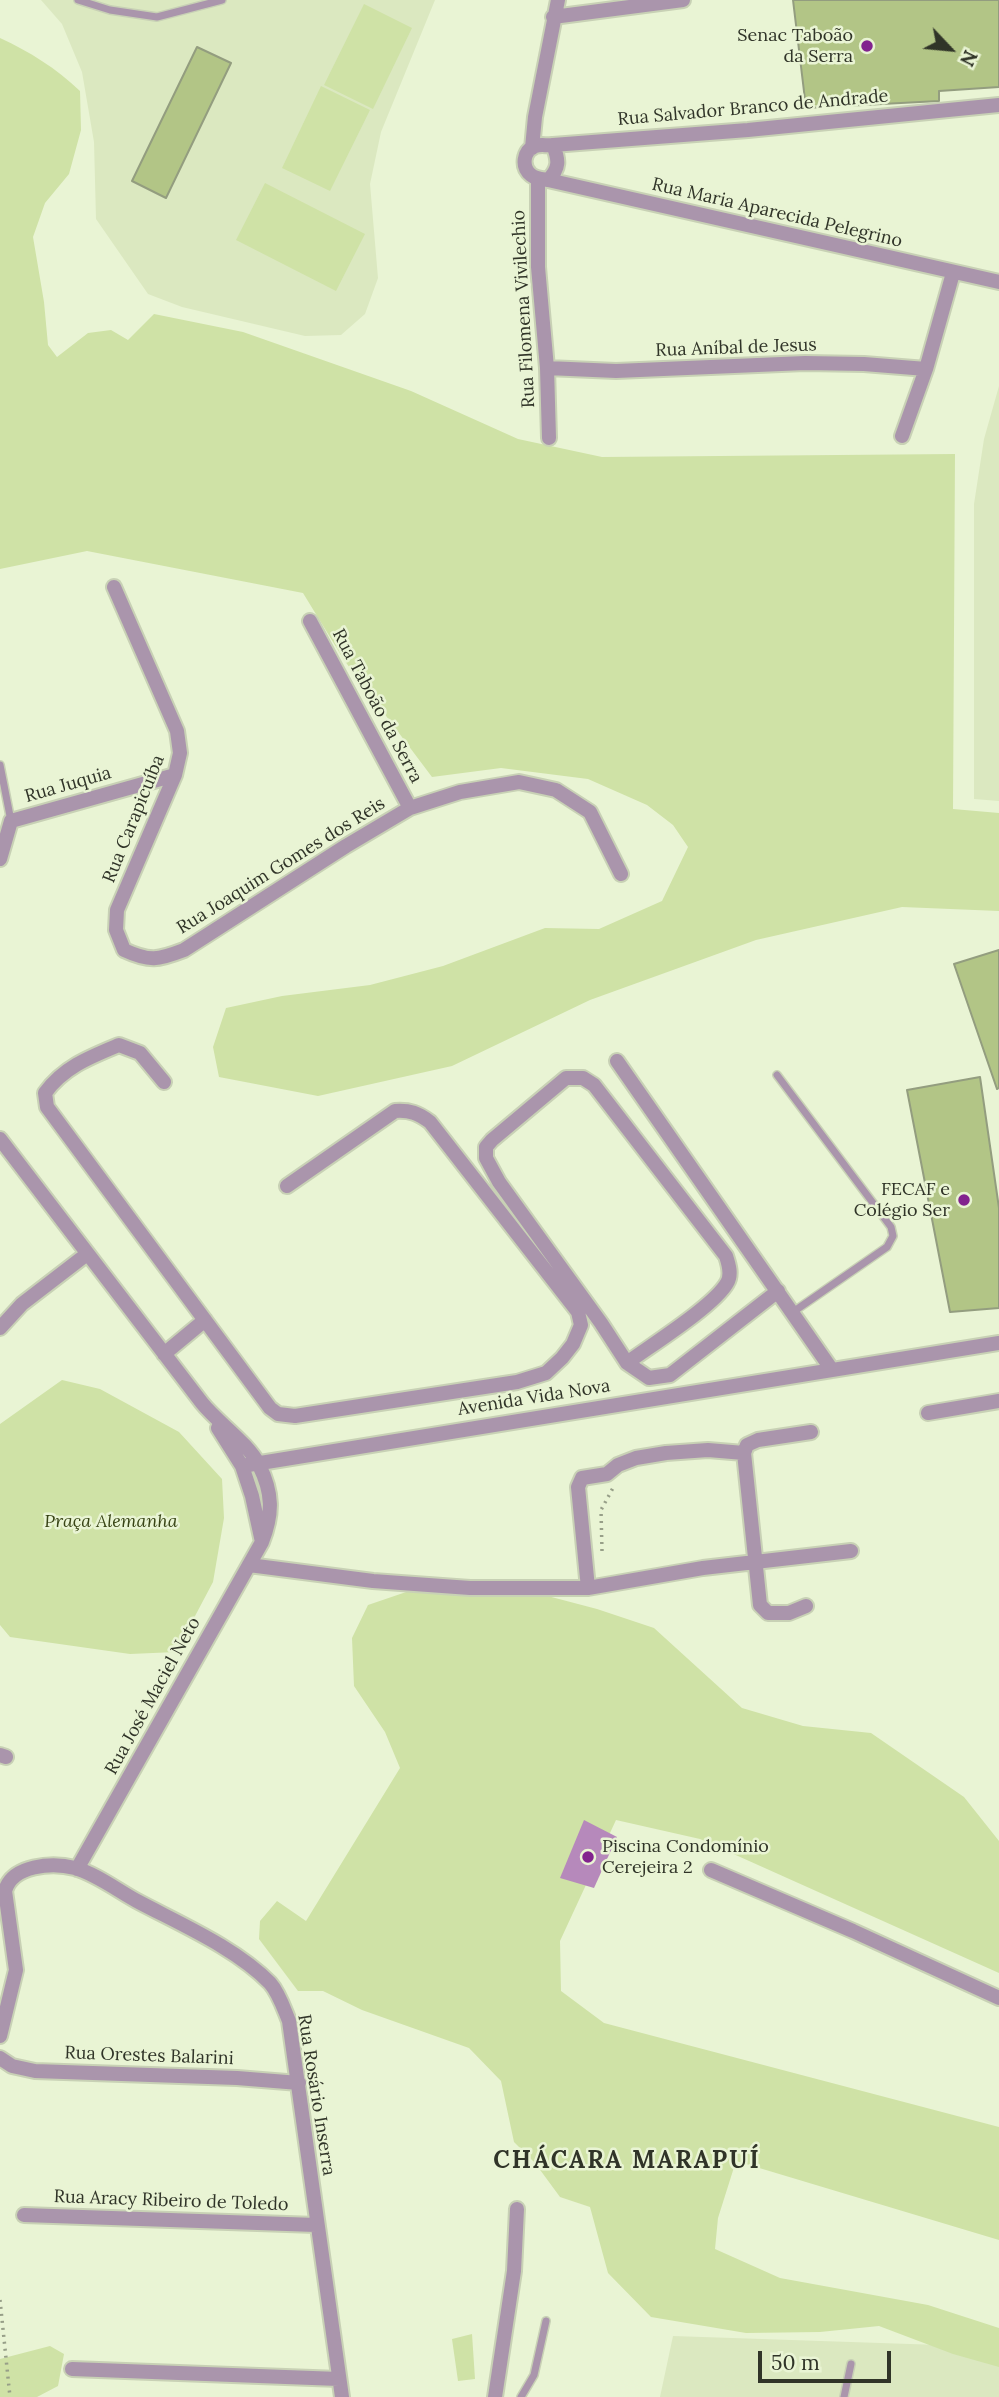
<!DOCTYPE html>
<meta charset="utf-8">
<style>
body{margin:0}
#map{position:relative;width:999px;height:2397px;overflow:hidden;background:#e9f4d4;font-family:Lora,serif}
canvas{display:block}
.north{position:absolute;left:915px;top:14px;width:70px;height:70px;-webkit-text-stroke:5px #e9f4d4;paint-order:stroke;rotate:116deg;font-size:19px;font-weight:700;line-height:28px;text-align:center;color:#303428}
.north::after{content:'';display:block;margin:auto;width:24px;height:32px;background:#303428;clip-path:polygon(50% 0,100% 100%,50% 72%,0 100%)}
.scale{position:absolute;left:758px;top:2351px;width:133px;height:32px;box-sizing:border-box;border:4px solid #303428;border-top:0;padding-left:9px;font-size:21px;line-height:24px;white-space:nowrap;color:#303428;-webkit-text-stroke:5px #e9f4d4;paint-order:stroke}
</style>
<div id="map">
<canvas width="999" height="2397"></canvas>
<div class="north">N</div>
<div class="scale">50 m</div>
</div>
<script>
const ctx = document.querySelector('canvas').getContext('2d');
ctx.lineJoin = 'round';
function fillPath(path, color) { ctx.fillStyle = color; ctx.fill(path, 'evenodd'); }
function strokePath(path, color, width, dash) { ctx.strokeStyle = color; ctx.lineWidth = width; ctx.lineCap = dash ? 'butt' : 'round'; ctx.setLineDash(dash || []); ctx.stroke(path); }
function write(font, color, halo, rows, align = 'center') {
  ctx.font = font + ' Lora,serif'; ctx.lineWidth = 5; ctx.setLineDash([]); ctx.textBaseline = 'middle'; ctx.strokeStyle = halo; ctx.fillStyle = color; for (const [text, x, y, turn = 0] of rows) {
    ctx.save(); ctx.translate(x, y); ctx.rotate((+turn || 0) * Math.PI / 180); ctx.textAlign = isNaN(turn) ? turn : align; if (halo) ctx.strokeText(text, 0, 0); ctx.fillText(text, 0, 0); ctx.restore();
  }
}
fillPath(new Path2D(`
 M41,0H435L381,132L370,184L378,278L365,314L341,335L305,336L182,307L148,294L96,219L94,142L82,72L62,24Z
 M999,386V801L974,799V504L984,439Z
 M673,2336L999,2347V2397H660Z`), '#dbe8c0');
fillPath(new Path2D(`
 M364,4L412,28L373,109L324,85Z
 M0,38C30,52 56,68 80,91L81,130L69,174L45,203L33,237L44,302L48,345L57,357L88,333L111,330L128,340L154,314L243,332L411,391L518,439L602,457L955,454L953,809L999,813V911L902,907L756,940L590,1000L452,1066L318,1096L219,1077L213,1047L226,1008L282,996L370,985L443,966L545,928L599,929L662,901L688,847L673,825L647,805L588,779L501,768L432,777L344,660L303,593L87,551L0,569Z
 M321,86L370,110L330,191L282,168Z
 M265,183L365,234L336,291L236,240Z
 M62,1380L100,1389L179,1432L222,1479L224,1518L213,1582L176,1652L130,1654L10,1637L0,1625V1424Z
 M521,1589L597,1609L654,1628L742,1708L803,1726L871,1733L964,1797L999,1841V1973L700,1839L616,1820L560,1941L561,1991L604,2023L999,2127V2240L736,2161L718,2218L715,2249L780,2278L928,2305L999,2328V2367L953,2354L879,2326L820,2332L746,2333L651,2317L608,2273L590,2207L560,2197L535,2163L514,2142L501,2081L469,2048L362,2010L323,1991H298L259,1939L260,1921L277,1901L306,1921L400,1768L385,1732L354,1686L352,1638L368,1605L412,1590Z
 M472,2334L475,2379L458,2381L452,2339Z
 M50,2346L64,2354L58,2386L37,2397H0V2359Z`), '#cfe2a6');
fillPath(new Path2D(`
 M584,1820L617,1837L594,1888L560,1878Z`), '#b689bb');
const building = new Path2D(`
 M793,0H999V87L939,91V101L806,108Z
 M197,47L231,63L166,198L132,181Z
 M999,950V1088L997,1089L954,964Z
 M980,1077L999,1208V1308L950,1312L907,1090Z`);
fillPath(building, '#b2c586');
strokePath(building, '#939d7f', 2);
const lane = new Path2D(`
 M78,0L110,10L157,17L222,0
 M0,765L11,821
 M777,1075L891,1227L893,1236L887,1247L793,1312
 M521,2397L534,2375L546,2321
 M844,2397L851,2364`);
const street = new Path2D(`
 M553,17L683,0
 M553,145L748,130L999,105
 M553,145C559,160 560,168 548,180C542,179 536,179 531,175C521,167 523,151 535,146C541,144 547,146 553,145Z
 M532,148L535,117L558,0
 M538,179V267L547,368L549,438
 M548,180L999,282
 M547,368L616,371L805,363L864,364L926,369
 M902,436L926,369L953,273
 M114,587L177,731L180,753L175,775L117,910L116,930L124,950C150,962 158,960 184,950L346,846L410,808L460,792L519,782L556,790L590,812L621,874
 M310,621L410,808
 M0,859L11,821L175,775
 M617,1061L832,1370
 M164,1082L140,1053L119,1045C90,1057 64,1067 45,1093L47,1107L270,1408L278,1414L295,1416L517,1382L546,1373L562,1358L573,1344L581,1325L578,1312L430,1122C418,1113 410,1110 395,1111L287,1186
 M0,1139C67,1227 134,1315 202,1403C218,1423 248,1443 259,1465C273,1493 273,1514 262,1542L77,1869
 M0,1328L22,1304L87,1254
 M164,1354L205,1320
 M627,1363C650,1346 714,1306 727,1283C732,1275 729,1265 726,1256L594,1085L583,1078H566L492,1140L486,1147V1158L499,1182L601,1323L627,1363L649,1378L670,1375L778,1291
 M928,1413L999,1401
 M218,1428L242,1466L252,1496L262,1542
 M242,1466L999,1343
 M249,1565L373,1581L470,1588H588L703,1568L851,1551
 M588,1588L578,1487L582,1478L607,1474L618,1465L636,1458L666,1453L708,1450L744,1453
 M806,1606L789,1613H768L760,1605L744,1453L747,1445L758,1440L811,1432
 M0,1755L6,1757
 M711,1870L853,1931L999,1998
 M0,2036L16,1970L5,1891C12,1865 52,1862 75,1868C96,1874 117,1890 137,1901C180,1924 236,1948 270,1983C279,1993 284,2009 289,2021L342,2397
 M0,2058L12,2066L35,2071L237,2078L299,2083
 M24,2215L316,2225
 M72,2369L339,2379
 M495,2397L514,2271L517,2209`);
strokePath(lane, '#c8d1b5', 10);
strokePath(street, '#c8d1b5', 18);
strokePath(new Path2D(`
 M602,1551L601,1510L613,1488
 M0,2300L10,2397`), '#979f88', 3.5, [2, 5]);
strokePath(lane, '#aa95ac', 7);
strokePath(street, '#aa95ac', 14);
for (const [x, y, r, color] of [
 [867,46,7,"#82238e"],
 [964,1200,7,"#82238e"],
 [588,1857,7,"#82238e"]
]) { const dot = new Path2D(); dot.arc(x, y, r, 0, 2 * Math.PI); ctx.fillStyle = color; ctx.fill(dot); strokePath(dot, '#e9f4d4', 2.5); }
write('18px', '#303428', '#e9f4d4', [
 ["Senac Taboão",853,36],
 ["da Serra",853,57],
 ["FECAF e",950,1190],
 ["Colégio Ser",950,1211],
 ["Piscina Condomínio",602,1847,"left"],
 ["Cerejeira 2",602,1868,"left"]
], 'right');
write('18px', '#303428', '#e9f4d4', [
 ["Rua Salvador Branco de Andrade",753,108,-5],
 ["Rua Maria Aparecida Pelegrino",777,213,13],
 ["Rua Filomena Vivilechio",524,309,-93],
 ["Rua Aníbal de Jesus",736,348,-2],
 ["Rua Taboão da Serra",377,706,62],
 ["Rua Juquia",68,785,-16],
 ["Rua Carapicuíba",134,819,-68],
 ["Rua Joaquim Gomes dos Reis",281,866,-32],
 ["Avenida Vida Nova",534,1398,-9],
 ["Rua José Maciel Neto",153,1696,-61],
 ["Rua Orestes Balarini",149,2056,2],
 ["Rua Rosário Inserra",316,2095,81],
 ["Rua Aracy Ribeiro de Toledo",171,2201,2]
]);
write('italic 18px', '#384415', '#e9f4d4', [
 ["Praça Alemanha",111,1522]
]);
ctx.letterSpacing = '2px';
write('bold 24px', '#303428', '#e9f4d4', [
 ["CHÁCARA MARAPUÍ",627,2161]
]);
ctx.letterSpacing = '0px';
</script>
